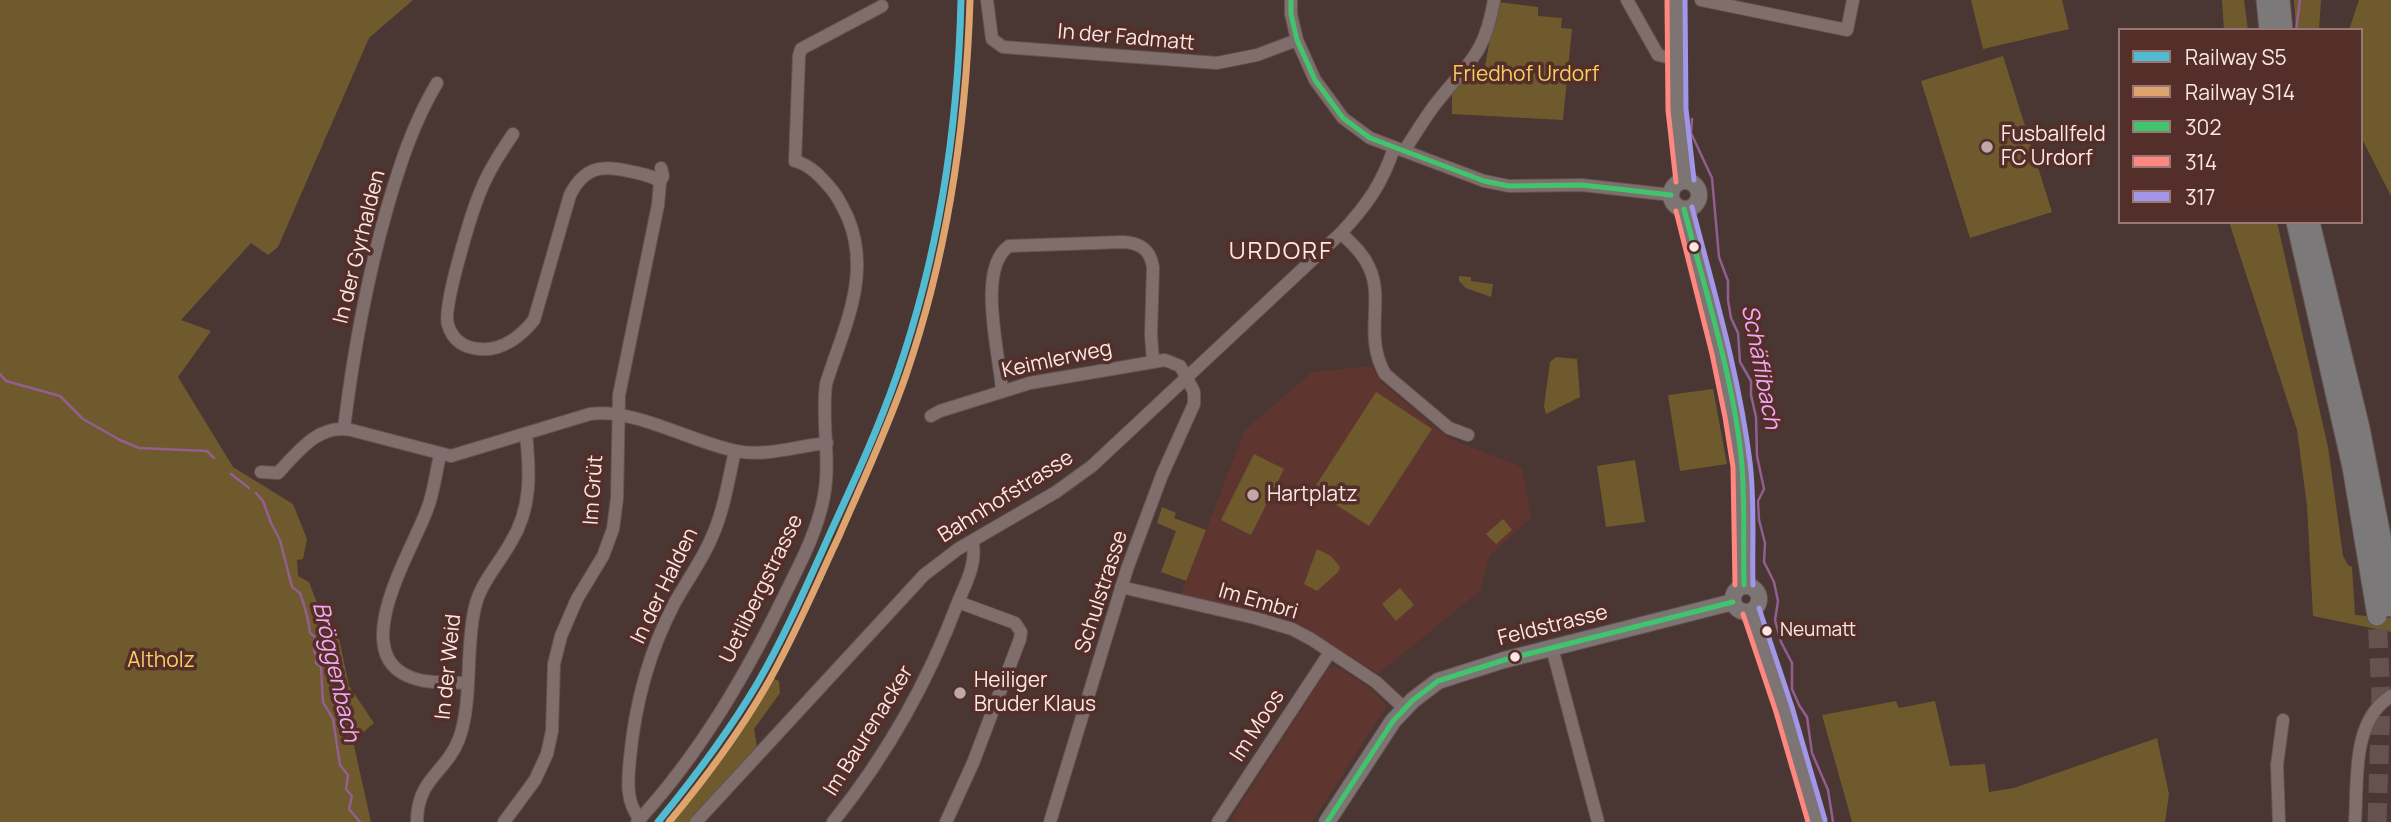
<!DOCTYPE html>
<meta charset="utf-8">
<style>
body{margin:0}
#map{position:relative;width:2391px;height:822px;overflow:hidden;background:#4a3633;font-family:Manrope,sans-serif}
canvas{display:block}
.legend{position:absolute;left:2118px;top:28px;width:245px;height:196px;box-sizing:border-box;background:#542e29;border:2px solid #977874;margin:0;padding:9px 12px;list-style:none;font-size:21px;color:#fce7e4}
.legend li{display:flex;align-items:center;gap:14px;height:35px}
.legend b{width:35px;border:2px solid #977874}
</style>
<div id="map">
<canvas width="2391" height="822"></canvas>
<ul class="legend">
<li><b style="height:9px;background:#51bbd1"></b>Railway S5</li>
<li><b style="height:9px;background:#dfa46d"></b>Railway S14</li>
<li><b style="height:9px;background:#40c46d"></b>302</li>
<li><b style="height:9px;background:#ff8780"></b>314</li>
<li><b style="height:9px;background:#a196e8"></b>317</li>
</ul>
</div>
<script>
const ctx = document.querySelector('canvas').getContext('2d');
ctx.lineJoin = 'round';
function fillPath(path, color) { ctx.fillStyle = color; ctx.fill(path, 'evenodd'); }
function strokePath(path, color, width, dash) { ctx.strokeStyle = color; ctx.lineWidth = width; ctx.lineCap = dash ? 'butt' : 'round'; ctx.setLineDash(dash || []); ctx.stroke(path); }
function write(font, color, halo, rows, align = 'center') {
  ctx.font = font + ' Manrope,sans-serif'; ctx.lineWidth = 7; ctx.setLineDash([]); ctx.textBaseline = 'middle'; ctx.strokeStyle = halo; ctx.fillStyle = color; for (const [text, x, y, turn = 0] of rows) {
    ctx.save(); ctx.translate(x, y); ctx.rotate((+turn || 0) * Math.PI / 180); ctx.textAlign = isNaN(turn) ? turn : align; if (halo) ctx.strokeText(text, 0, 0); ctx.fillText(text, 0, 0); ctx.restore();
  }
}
fillPath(new Path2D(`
 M1371,366L1381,382L1448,438L1522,467L1531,518L1490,555L1480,591L1378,674L1304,626L1271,616L1181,594L1245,430L1312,372Z
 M1333,667L1338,668L1368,687L1387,706L1312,822H1235L1231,819L1327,670Z`), '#5f3530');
fillPath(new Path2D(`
 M0,0H413L369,38L278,247L268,255L251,243L181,320L211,331L178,377L233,467L293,504L307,539L303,559L297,560L298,576L309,582L317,603L339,638L349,686L374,723L353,741L371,822H0Z
 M1971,0H2062L2069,29L1983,49Z
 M2222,0H2244L2248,30H2224Z
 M2294,0H2321L2319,30H2296Z
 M2359,0H2391V196L2361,137V30H2349Z
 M1497,2L1538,7V16L1562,18L1561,28L1572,29L1563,120L1452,114V93L1462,82H1482Z
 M2003,56L2052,212L1970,238L1921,81Z
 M2229,222H2277L2328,447L2343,556L2348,565L2352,567L2355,615L2391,618V632L2313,616L2307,506L2297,430Z
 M1459,276L1471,277V281L1493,284L1491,297L1466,288L1459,281Z
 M1556,357L1577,359L1580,397L1546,414L1544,406L1550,362Z
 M1713,389L1727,464L1680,471L1668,395Z
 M1376,392L1432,429L1369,526L1313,490Z
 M1254,454L1284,469L1251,535L1221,520Z
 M1635,460L1645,522L1606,527L1597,466Z
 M1162,507L1176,513L1174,518L1206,530L1186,581L1161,572L1176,531L1157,523Z
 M1503,519L1512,530L1496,544L1486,534Z
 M1317,549L1331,556L1340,567L1338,572L1317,591L1304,584Z
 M1400,588L1414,605L1396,621L1382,604Z
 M770,677L779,681L780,693L754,729L757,747L689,822H668L722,754Z
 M1896,701L1899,708L1935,701L1950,766L1985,764L1989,792L2014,788L2157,738L2169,794L2165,822H1852L1822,715Z`), '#6f5a2e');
strokePath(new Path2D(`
 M2296,30L2300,0
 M1692,119L1691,133L1712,178L1719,257L1728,281V300L1731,318L1738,333L1740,362L1751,381V395L1756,417L1757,456L1764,489L1758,501L1759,520L1765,543L1764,562L1774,582L1778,601L1775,620L1781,642L1792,663V689L1799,705L1807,717L1812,753L1828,790L1833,822
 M0,374L6,381L60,396L83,419L120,440L139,448L207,451L214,458
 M231,474L249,488
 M256,493L263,501L271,523L280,540L292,587L300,593C304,604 309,622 310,633L315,637L314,651L317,656L316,663L321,667L323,702L333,719L340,765L348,775L346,789L352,796L349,809L360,822`), '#935e90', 2.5);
strokePath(new Path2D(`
 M2377,822L2381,697L2377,616`), '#65514e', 19, [19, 10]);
const minor = new Path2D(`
 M987,0L992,39L1003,47L1217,63L1257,55L1297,40
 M1291,0V14L1297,40L1315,80L1343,118L1370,138L1484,181L1509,186L1582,185L1671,195
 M1627,0L1658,55L1675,59
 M1701,0L1847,30L1853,0
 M513,134C501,152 489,170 481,190C472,211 442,308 448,325C453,341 465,348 480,349C502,351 521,336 534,320L570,195C585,165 604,165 633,172C643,174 653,176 660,182
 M1404,151C1415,135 1425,117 1437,102C1469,62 1485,54 1494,0
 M1341,233C1351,243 1363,253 1369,267C1385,301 1363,335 1385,374L1449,428L1468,435
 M1002,391C1000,355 976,269 1009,246L1123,242C1140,243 1150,249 1153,267L1151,335L1153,361
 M931,416L940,411L1030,383L1165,360L1180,366L1187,378L1194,392V404L1162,475L1127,569L1050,822
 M344,428C353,355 366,283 386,212C399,167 413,123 437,83
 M440,455C436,472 434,491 428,507C415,546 347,650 408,676C424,684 448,682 466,683
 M261,472L278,473C298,452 319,423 351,430L451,456L590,414C635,408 691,442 736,451C767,457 796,446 827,443
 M1121,587L1255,618L1292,629L1311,639L1376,682L1404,708
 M1552,648L1598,822
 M640,819C625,802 628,779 630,758C635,704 649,652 674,604C686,582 701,562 711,539C724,511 728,481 735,451
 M417,822C417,778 446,773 459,739C473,701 465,648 475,607C481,582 499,564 511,542C532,508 530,472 526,434
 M504,822L535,780L547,754L552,731L554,664L561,636L577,599L603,556L613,529L617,498L619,395L658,205L660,182L663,176L661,168
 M637,822C700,754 747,673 787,590C802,560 818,529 824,496C831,459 821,421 826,384C843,329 872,276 848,218C843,208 839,198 832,190C822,178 811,165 795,161L799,56L801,49L882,6
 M696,822L924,575L958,549L1056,492L1092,466L1341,233C1367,205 1382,184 1394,148
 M833,822C887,755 928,682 958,602C966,583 978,561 972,541
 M946,822L973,763L1020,639L1021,632L1015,623L958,602
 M1218,822L1330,652
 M2279,822L2277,765L2283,720
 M2355,822C2358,781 2351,721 2391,696`);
const major = new Path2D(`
 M1676,0L1677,110L1685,181
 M1671 195a14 14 0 1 1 28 0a14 14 0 1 1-28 0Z
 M1684,209L1721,352L1734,415L1742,466L1744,585
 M1733 599a13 13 0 1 1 26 0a13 13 0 1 1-26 0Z
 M1751,611L1784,709L1817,822
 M1327,822L1393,721L1413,700L1438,681L1504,660L1733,602`);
const highway = new Path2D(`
 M2266,0L2269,30
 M2280,0L2283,30
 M2296,222L2352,467L2377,616
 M2310,222L2360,428L2381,536L2391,607`);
strokePath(minor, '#645351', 14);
strokePath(major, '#645351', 18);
strokePath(highway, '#645351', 21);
strokePath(minor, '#806e6c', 12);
strokePath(major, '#7d7574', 16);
strokePath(highway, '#7b7979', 19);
strokePath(new Path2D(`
 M1291,0V14L1297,40L1315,80L1343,118L1370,138L1484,181L1509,186L1582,185L1671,195
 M1684,209C1705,290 1735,383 1742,466C1745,506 1743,546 1744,585
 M1327,822L1393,721L1413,700L1438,681L1504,660L1733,602`), '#40c46d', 5);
strokePath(new Path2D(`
 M1667,0L1668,110L1676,182
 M1676,211L1712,354L1725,417L1733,467L1735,585
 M1743,614L1776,712L1808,822`), '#ff8780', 5);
strokePath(new Path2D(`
 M1685,0L1686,109L1694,180
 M1692,207C1714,291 1739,375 1750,462C1755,502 1752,545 1753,585
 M1759,608L1792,707L1825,820`), '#a196e8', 5);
strokePath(new Path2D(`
 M658,822C694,778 728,733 757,684C786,634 809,580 833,527C856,477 879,427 897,375C939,254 958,128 961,0`), '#51bbd1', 7);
strokePath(new Path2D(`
 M669,822C704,780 737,736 765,688C793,640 815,587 839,536C862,483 887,430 906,375C948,253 966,128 970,0`), '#dfa46d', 7);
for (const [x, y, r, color] of [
 [1987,147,7,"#bea9a6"],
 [1694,247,6,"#fce7e4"],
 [1253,495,7,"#bea9a6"],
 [1767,631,6,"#fce7e4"],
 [1515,657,6,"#fce7e4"],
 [960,693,7,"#bea9a6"]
]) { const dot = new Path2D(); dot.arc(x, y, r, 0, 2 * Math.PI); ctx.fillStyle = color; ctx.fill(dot); strokePath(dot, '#542e29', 2.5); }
write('19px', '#fce7e4', '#542e29', [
 ["Neumatt",1780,631]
], 'left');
write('21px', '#fce7e4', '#542e29', [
 ["In der Fadmatt",1126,38,5],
 ["In der Gyrhalden",360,247,-76],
 ["Keimlerweg",1057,360,-12],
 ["Im Grüt",594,490,-86],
 ["Bahnhofstrasse",1006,497,-32],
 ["In der Halden",665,586,-64],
 ["Uetlibergstrasse",762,589,-64],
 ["Schulstrasse",1102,592,-72],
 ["Im Embri",1258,602,16],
 ["Feldstrasse",1553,626,-14],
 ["In der Weid",449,667,-84],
 ["Im Moos",1258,726,-57],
 ["Im Baurenacker",869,731,-58]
]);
write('21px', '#facf63', '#542e29', [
 ["Friedhof Urdorf",1526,75],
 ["Altholz",161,661]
]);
write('21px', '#fce7e4', '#542e29', [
 ["Fusballfeld",2001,135],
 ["FC Urdorf",2001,159],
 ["Hartplatz",1267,495],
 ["Heiliger",974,681],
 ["Bruder Klaus",974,705]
], 'left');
write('italic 23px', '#f6a7f4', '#542e29', [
 ["Schäflibach",1760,367,79],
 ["Bröggenbach",335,672,77]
]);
ctx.letterSpacing = '2px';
write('24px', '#fce7e4', '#542e29', [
 ["URDORF",1281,252]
]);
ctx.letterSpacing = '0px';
</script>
